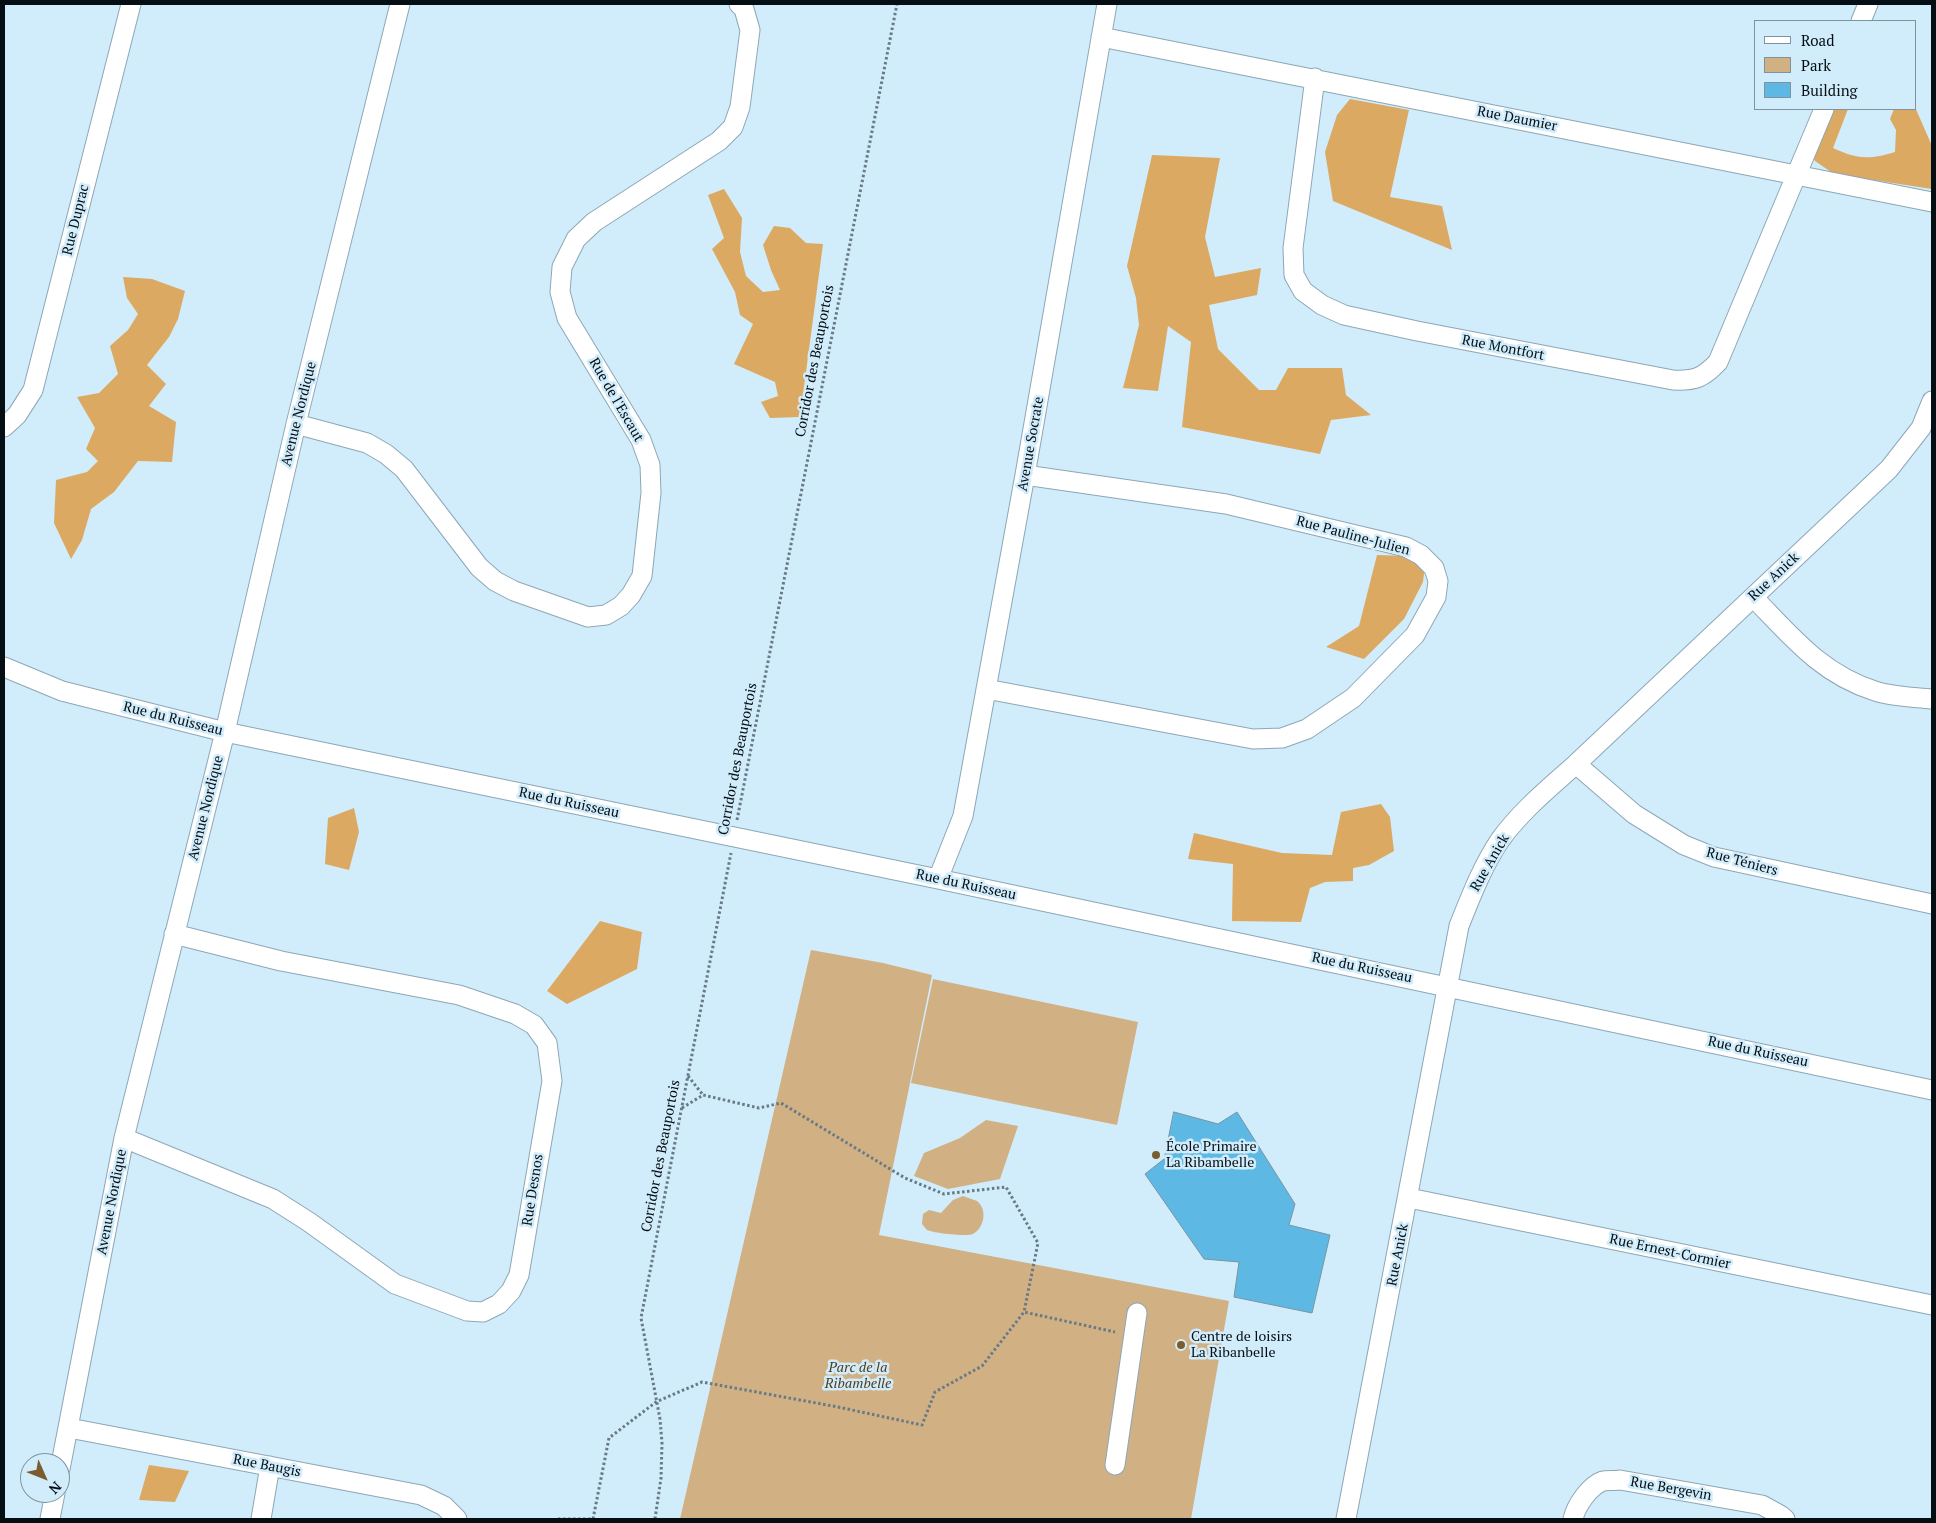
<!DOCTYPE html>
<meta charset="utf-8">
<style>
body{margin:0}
#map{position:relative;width:1936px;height:1523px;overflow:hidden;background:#d1ecfb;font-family:"PT Serif",serif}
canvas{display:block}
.frame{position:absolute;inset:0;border:5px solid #050e13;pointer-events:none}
.legend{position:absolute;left:1754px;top:20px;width:162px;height:90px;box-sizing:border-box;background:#d1ecfb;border:1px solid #7f939e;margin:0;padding:6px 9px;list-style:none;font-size:15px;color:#050e13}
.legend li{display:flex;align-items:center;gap:10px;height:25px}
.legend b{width:25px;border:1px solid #7f939e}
.north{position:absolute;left:20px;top:1453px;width:50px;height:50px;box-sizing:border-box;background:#d1ecfb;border:1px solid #7f939e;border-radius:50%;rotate:134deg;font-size:14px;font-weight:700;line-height:20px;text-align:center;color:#050e13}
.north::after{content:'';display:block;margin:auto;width:18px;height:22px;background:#7b5c31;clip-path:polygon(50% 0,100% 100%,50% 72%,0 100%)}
</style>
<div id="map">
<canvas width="1936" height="1523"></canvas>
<div class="frame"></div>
<ul class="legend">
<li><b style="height:6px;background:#fff"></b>Road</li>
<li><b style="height:14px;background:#d1b084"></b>Park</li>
<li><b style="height:14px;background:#5db9e4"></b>Building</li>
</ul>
<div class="north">N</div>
</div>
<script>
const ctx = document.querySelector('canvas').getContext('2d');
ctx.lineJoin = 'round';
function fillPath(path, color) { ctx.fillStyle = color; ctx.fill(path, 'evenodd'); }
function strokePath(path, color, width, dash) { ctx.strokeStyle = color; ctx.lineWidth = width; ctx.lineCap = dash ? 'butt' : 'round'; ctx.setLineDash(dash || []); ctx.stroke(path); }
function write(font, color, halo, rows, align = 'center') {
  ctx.font = font + ' "PT Serif",serif'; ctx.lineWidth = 5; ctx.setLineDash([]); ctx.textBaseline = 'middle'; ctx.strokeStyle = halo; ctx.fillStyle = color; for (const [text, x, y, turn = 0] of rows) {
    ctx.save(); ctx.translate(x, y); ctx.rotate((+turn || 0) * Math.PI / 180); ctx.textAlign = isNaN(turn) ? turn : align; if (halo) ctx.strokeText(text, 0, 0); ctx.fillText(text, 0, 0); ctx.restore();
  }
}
fillPath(new Path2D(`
 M811,950L883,963L932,975L879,1235L1229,1301L1191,1519H680Z
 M933,979L1138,1022L1117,1125L911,1083Z
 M986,1120L1018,1126L1000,1179L948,1189L914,1176L924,1153L960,1138Z
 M963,1196C967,1198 973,1199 977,1201C988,1210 984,1228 973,1234C968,1237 933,1233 927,1230C925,1228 924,1226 922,1224L923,1214L929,1210L941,1213L953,1200Z`), '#d1b084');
fillPath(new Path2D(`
 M1350,99L1409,110L1390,197L1442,206L1452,250L1333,201L1325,152L1337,115Z
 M1915,107L1932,146V189L1834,174L1815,161L1805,142L1820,109H1848L1833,148C1857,159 1869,160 1895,152L1896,130L1890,119L1894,109H1915Z
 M1152,155L1220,158L1205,237L1215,277L1261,268L1257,295L1209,305L1218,349L1259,390H1276L1288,368H1342L1346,395L1371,415L1331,420L1320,454L1182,427L1191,342L1168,326L1158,391L1123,388L1139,325L1136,298L1127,266Z
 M724,189L742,218L740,252L746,276L763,292L780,290L771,270L763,245L774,226L790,228L806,243L823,244L800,417L770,418L761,402L778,396L775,382L734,364L753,324L740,315L735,292L712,249L724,238L708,195Z
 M123,277L152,279L185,291L178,319L169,337L147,365L166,384L149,406L176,422L172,462L138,461L114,492L91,509L82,540L71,559L54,523L56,480L87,472L98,461L86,449L95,428L77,397L99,393L118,374L110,346L128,330L138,314L127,298Z
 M1377,555L1408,556L1425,565L1423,582L1404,619L1364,659L1326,647L1359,626Z
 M1381,804L1390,817L1394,851L1369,865L1353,868V881L1325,882L1310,888L1301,922L1232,921L1233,864L1188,859L1194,833L1282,853L1332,855L1341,812Z
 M354,808L359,832L349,870L325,864L328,818Z
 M600,921L642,932L637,969L567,1004L547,991Z
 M149,1465L189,1471L175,1502L139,1500Z`), '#dca962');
const building = new Path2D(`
 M1174,1112L1218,1124L1237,1112L1295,1204L1289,1225L1330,1235L1312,1313L1234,1297L1239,1262L1204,1259L1145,1174L1164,1159Z`);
fillPath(building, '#5db9e4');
strokePath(building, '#7993a0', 1);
const minor = new Path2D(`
 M1861,21L1868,4
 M1101,37L1932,202
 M1315,78L1293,248L1294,275L1303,291L1322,305L1344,315L1417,331L1673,380C1695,381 1703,378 1718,362L1824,109
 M296,424L367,443L386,454L404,469L479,567L495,581L514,591L588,617L606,615L621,606L631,595L642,576L651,493L650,465L641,440L567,318L560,292L562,267L576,239L594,222L719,141L733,127L740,107L750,30L744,9L739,4
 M4,427L17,415L33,390L131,4
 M1753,597C1791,636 1821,674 1875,691C1893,697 1914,697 1932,699
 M4,667L62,691L225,732L938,879L1932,1090
 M986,689L1253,739L1282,738L1307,729L1353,698L1415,635L1436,597L1438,581L1434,568L1421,555L1406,547L1226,504L1025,475
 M1576,764L1634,814L1684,845L1714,857L1932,904
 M938,879L963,816L1025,475L1107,4
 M124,1138L273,1199L309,1222L395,1284L467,1311L483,1312L499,1304L511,1291L519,1275L552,1081L547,1043L534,1025L515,1014L459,995L281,961L174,934
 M1409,1198L1932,1305
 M69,1428L421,1495L444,1506L457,1519
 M1115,1465L1137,1313
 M60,1469L124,1138L225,732L296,424L400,4
 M50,1519L55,1493
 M261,1519L270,1466
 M1346,1519L1459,926C1471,896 1482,867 1500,840C1521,811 1549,788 1576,764L1889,469L1921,428L1932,401
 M1573,1519C1576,1506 1589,1486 1603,1481C1608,1480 1615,1481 1620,1480L1762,1505L1780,1515L1785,1519`);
strokePath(minor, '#8da7b5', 21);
strokePath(new Path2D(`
 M737,820L897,4
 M688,1076L703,1095
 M682,1108L703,1095L759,1108L781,1103L905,1178L944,1194L1006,1187L1038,1243L1024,1312
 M558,1519H593L609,1438L656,1402L702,1382L838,1407L922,1425L935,1392L982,1366L1024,1312L1115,1332
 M655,1519L661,1478L662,1443L660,1419L641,1318L731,853`), '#687a84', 3, [2.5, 2.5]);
strokePath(minor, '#fff', 19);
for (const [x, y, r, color] of [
 [1156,1155,5,"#7b5c31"],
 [1181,1345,5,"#7b5c31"]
]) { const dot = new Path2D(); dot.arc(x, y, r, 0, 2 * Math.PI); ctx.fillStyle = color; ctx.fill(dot); strokePath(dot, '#d1ecfb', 2); }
write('14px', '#050e13', '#d1ecfb', [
 ["Rue Daumier",1517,119,11],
 ["Rue Duprac",76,220,-76],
 ["Rue Montfort",1503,348,11],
 ["Corridor des Beauportois",815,361,-79],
 ["Rue de l'Escaut",616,400,60],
 ["Avenue Nordique",299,414,-76],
 ["Avenue Socrate",1031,444,-80],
 ["Rue Pauline-Julien",1353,536,15],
 ["Rue Anick",1774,577,-43],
 ["Rue du Ruisseau",173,719,14],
 ["Corridor des Beauportois",738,759,-79],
 ["Rue du Ruisseau",569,803,12],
 ["Avenue Nordique",206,808,-76],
 ["Rue Téniers",1742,862,15],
 ["Rue Anick",1490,863,-60],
 ["Rue du Ruisseau",966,885,12],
 ["Rue du Ruisseau",1362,968,12],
 ["Rue du Ruisseau",1758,1052,12],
 ["Corridor des Beauportois",661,1156,-79],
 ["Rue Desnos",533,1190,-81],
 ["Avenue Nordique",112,1202,-79],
 ["Rue Ernest-Cormier",1670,1252,12],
 ["Rue Anick",1398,1255,-79],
 ["Rue Baugis",267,1466,11],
 ["Rue Bergevin",1671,1489,10]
]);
write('14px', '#050e13', '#d1ecfb', [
 ["École Primaire",1166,1147],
 ["La Ribambelle",1166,1163],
 ["Centre de loisirs",1191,1337],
 ["La Ribanbelle",1191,1353]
], 'left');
write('italic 14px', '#513b1c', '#d1ecfb', [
 ["Parc de la",858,1368],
 ["Ribambelle",858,1384]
]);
</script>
